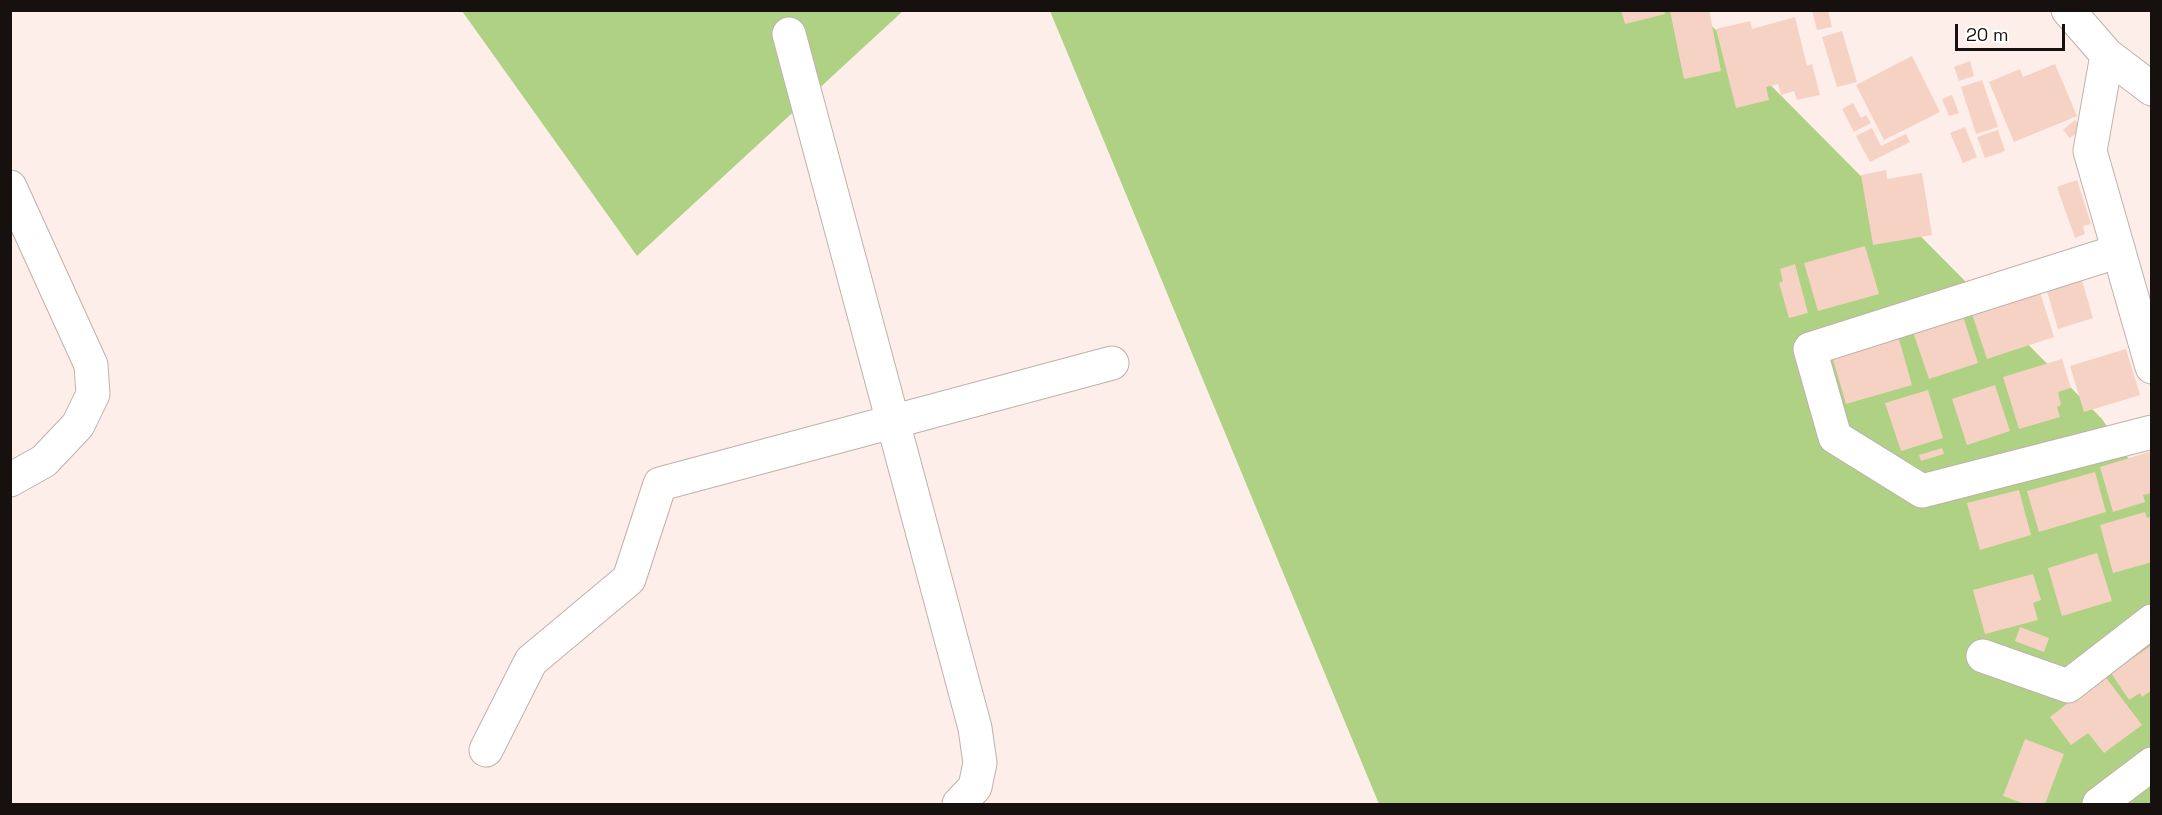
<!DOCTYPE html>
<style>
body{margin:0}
#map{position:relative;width:2162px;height:815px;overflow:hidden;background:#fdeee9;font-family:"Space Grotesk",sans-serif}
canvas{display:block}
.frame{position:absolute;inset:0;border:12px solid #16110f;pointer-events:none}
.scale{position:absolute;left:1955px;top:24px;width:110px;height:27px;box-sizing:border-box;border:3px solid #16110f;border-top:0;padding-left:8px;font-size:18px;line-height:21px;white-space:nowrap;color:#16110f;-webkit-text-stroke:4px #fff;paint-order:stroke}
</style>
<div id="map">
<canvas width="2162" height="815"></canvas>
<div class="frame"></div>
<div class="scale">20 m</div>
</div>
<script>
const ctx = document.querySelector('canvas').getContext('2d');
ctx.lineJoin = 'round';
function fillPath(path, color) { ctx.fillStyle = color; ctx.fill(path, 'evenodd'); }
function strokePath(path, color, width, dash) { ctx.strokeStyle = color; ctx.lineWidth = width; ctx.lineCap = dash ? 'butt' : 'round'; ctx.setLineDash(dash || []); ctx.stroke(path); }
fillPath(new Path2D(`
 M462,11H903L637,256Z
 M1050,11H1697L2102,419L2151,492V804H1379Z`), '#afd184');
fillPath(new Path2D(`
 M1621,10H1664L1665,14L1625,24Z
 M1675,10H1709L1721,71L1684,79L1670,11Z
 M1812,10H1828L1832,27L1817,30Z
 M1795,17L1807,66L1812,64L1820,95L1797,100L1794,91L1781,95L1778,84L1766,87L1769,100L1736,108L1716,29L1750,21L1752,29Z
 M1842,31L1857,82L1837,87L1822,37Z
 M1912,56L1940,112L1884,140L1856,85Z
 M1970,61L1974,76L1959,81L1954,67Z
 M2055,64L2077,116L2014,142L1989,82L2020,69L2023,77Z
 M1982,80L1998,127L1976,134L1961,87Z
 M1952,95L1959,113L1949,116L1942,99Z
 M1853,103L1861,118L1866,115L1871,123L1854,132L1842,109Z
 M2075,120L2082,128L2070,138L2063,130Z
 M1965,127L1977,157L1963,163L1950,133Z
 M1872,128L1881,146L1906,134L1910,142L1870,162L1856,136Z
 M1998,130L2005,151L1985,158L1977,137Z
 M1886,170L1887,179L1922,173L1932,235L1873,245L1861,175Z
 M2077,180L2091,224L2083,226L2085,234L2075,238L2057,187Z
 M1865,246L1879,294L1818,311L1804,263Z
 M1795,264L1808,313L1789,318L1779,283L1783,281L1780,269Z
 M2080,274L2093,318L2058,329L2045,284Z
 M2039,289L2054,337L1987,359L1971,311Z
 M1961,310L1978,363L1929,379L1911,326Z
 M1895,325L1912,385L1846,404L1830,349Z
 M2126,349L2140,395L2084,412L2070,366Z
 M2062,359L2071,388L2058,392L2061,405L2057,407L2060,417L2019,429L2003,377Z
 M1995,385L2010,431L1967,445L1952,399Z
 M1928,390L1943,438L1901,451L1885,403Z
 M1942,448L1944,454L1921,461L1919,455Z
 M2152,451V493L2143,495L2145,502L2113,512L2100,467Z
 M2095,472L2106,512L2039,532L2027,491Z
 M2019,490L2031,535L1980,550L1967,503Z
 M2145,512L2147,518L2152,516V562L2113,573L2100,525Z
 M2097,553L2112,601L2062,616L2048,568Z
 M2033,574L2041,600L2033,603L2038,620L1985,634L1973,590Z
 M2020,627L2049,638L2044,652L2015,641Z
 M2152,645V690L2142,697L2140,693L2129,700L2111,673Z
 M2104,675L2142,725L2104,753L2088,733L2071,745L2050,717Z
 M2025,739L2064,754L2045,804H2025L2003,796Z`), '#f5d2c4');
const minor = new Path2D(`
 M2068,10L2107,55L2152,89
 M789,34L975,728L980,763L975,787L959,804
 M2107,55L2090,151L2152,367
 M10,187L91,365L93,394L78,425L44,461L10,480
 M2119,251L1810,349L1835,437L1922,491L2152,432
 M1983,656L2068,686L2152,621
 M486,750L531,661L629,579L660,484L1112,363
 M2099,804L2152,764`);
strokePath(minor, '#bfb1ab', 35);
strokePath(minor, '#fff', 33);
</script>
